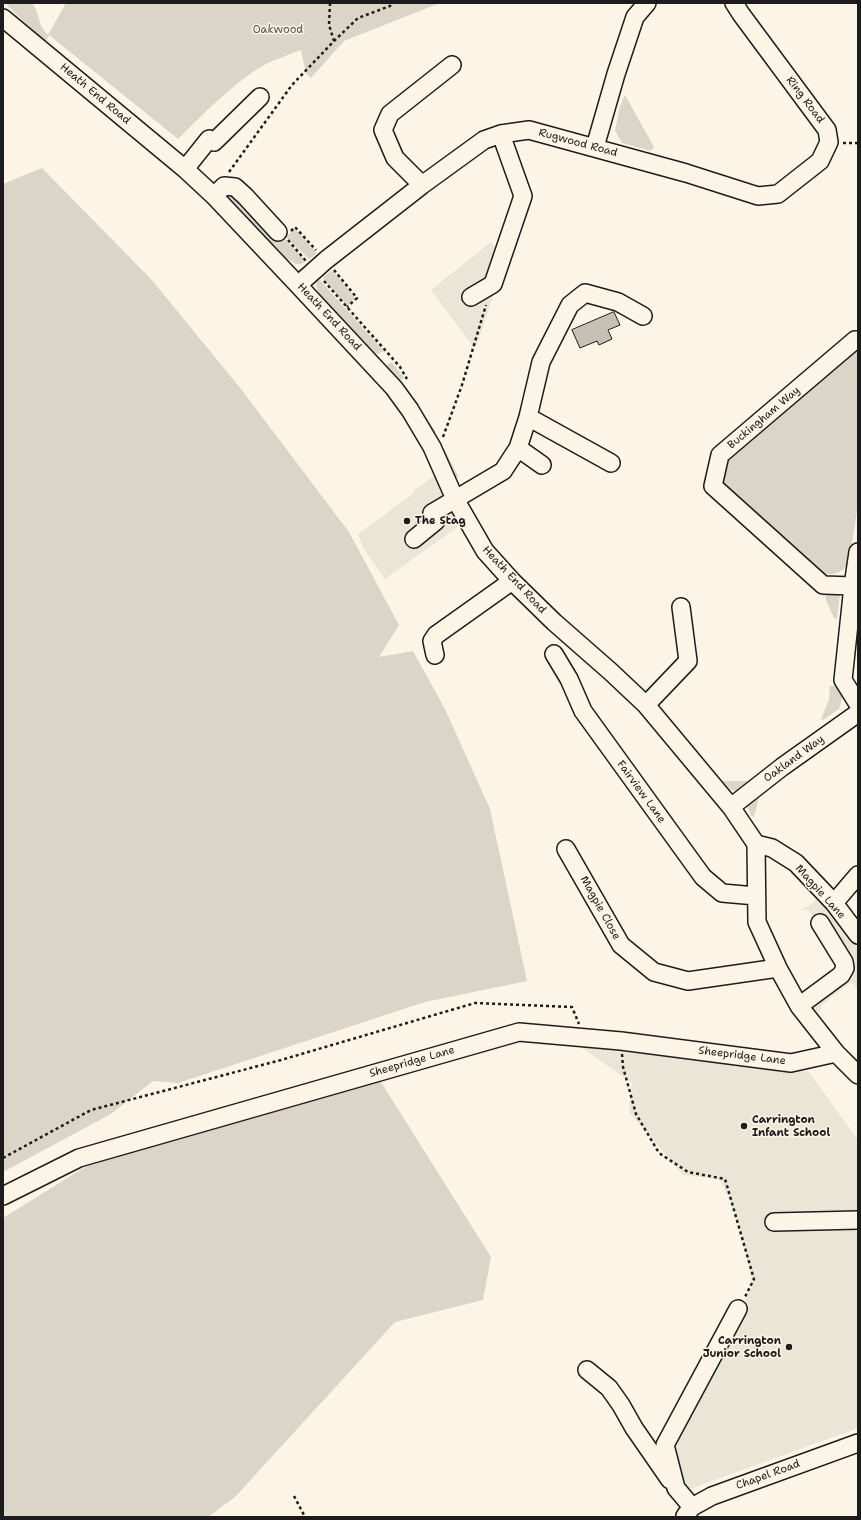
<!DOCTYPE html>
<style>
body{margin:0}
#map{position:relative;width:861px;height:1520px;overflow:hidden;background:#fcf5e5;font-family:"Shantell Sans",sans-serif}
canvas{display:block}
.frame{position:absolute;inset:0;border:4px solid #1c1c1c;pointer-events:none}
</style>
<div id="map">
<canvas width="861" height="1520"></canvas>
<div class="frame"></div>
</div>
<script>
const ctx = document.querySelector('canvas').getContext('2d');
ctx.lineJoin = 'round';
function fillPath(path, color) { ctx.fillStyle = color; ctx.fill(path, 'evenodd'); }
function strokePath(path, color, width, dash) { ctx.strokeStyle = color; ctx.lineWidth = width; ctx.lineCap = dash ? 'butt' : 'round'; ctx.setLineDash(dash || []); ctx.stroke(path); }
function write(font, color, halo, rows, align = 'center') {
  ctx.font = font + ' "Shantell Sans",sans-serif'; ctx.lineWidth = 3; ctx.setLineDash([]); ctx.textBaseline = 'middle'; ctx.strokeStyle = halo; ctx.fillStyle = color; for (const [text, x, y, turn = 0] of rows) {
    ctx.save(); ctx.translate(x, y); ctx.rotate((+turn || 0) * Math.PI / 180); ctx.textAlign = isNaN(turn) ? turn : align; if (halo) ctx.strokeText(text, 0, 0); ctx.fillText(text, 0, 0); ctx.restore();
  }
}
fillPath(new Path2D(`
 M527,195L476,347L473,346L431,290L491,242L499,251Z
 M434,476L459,526L385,579L363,548L358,534L415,492L414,490Z
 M819,897L849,933L858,947V989L853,984L850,983L847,985L822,1005L821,1009L818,1013L805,993L841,971L815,920L810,912L805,909L801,911V910L810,905Z
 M578,1045L809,1072L858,1140V1428L687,1490L668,1453L688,1407L752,1287L749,1267L739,1223L720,1179L683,1175L629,1112L632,1083Z`), '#ebe5d6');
fillPath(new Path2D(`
 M5,3H32C41,15 37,25 48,35L66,3H440L344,41L311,78L306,73L301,50C288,55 276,59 264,65C232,84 204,113 178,139L49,35L45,43Z
 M625,95L654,147L651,151L622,143L615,131L620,106Z
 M42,168L151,279L241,389L349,532L399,625L379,657L413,651L445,709L490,809L527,981L425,1002L178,1083L153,1081L111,1114L3,1172V184Z
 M228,189L282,236L304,259L305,262L301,264H296L286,258L224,194Z
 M295,229L316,251V254L309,259L286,237Z
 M331,271L334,272L354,297V300L347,306L324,280L323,277Z
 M317,277L384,351L375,355L319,297L316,284Z
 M858,342V503L849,564C839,574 833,576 819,573L722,487L718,463Z
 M392,362L404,378L398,381L386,368L388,364Z
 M405,392L413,398L436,432L433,434Z
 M444,448L459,478C448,475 443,459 444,448Z
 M832,586L840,594L837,619L834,618L825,598Z
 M830,686H840L844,691L839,709L823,720L821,719L829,700Z
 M723,781H752C740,791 733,797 723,781Z
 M760,793L754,817L751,816L748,808L749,800Z
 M379,1079L491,1257L483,1300L395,1322L235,1497L208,1517H3V1218L85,1167L320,1094L321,1099Z`), '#dbd5c8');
const building = new Path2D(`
 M614,312L620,325L608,330L612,339L599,345L597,341L580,348L572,330Z`);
fillPath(building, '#c4c0b3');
strokePath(building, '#1c1c1c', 1);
const minor = new Path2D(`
 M3,18L185,169L214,196L298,285L394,388L410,410L432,447L455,499L485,551L512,581L554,622L611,672L646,705L731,807L756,844L757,922L778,968L799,1006L836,1053L858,1075
 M595,147L616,74L635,17L647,3
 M185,169L209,139L214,142L260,97
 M422,185L395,158L383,130L390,114L452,65
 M214,196L224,186L235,187L245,196L278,232
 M298,285L326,260L422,185L484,140L501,134L529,130L686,173L758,196L778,194L820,161L829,142L827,130L741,14L734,3
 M471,297L493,284L523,196L503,140
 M528,417L611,463
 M518,448L542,465
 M414,539L436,521L432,513L503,471L518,448L528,417L541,362L570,305L585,293L618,302L643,316
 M858,552L853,586L843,680L858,704
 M853,586L823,585L713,486L720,455L855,340H858
 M554,654L569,679L583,711L703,877L722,893L756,896
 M435,655L432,641L436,635L512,581
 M646,705L688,661L681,607
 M731,807L782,767L858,713
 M756,844L772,848L796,863L834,903L858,935
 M566,849L621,945L654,972L688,981L778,968
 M834,903L858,875
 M799,1006L841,975L845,968L844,962L820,923
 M3,1196L79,1158L519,1032L621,1041L791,1063L836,1053
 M774,1222L858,1220
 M587,1370L609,1388L621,1405L634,1428L670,1480
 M692,1507L676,1488L665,1445L738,1309
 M685,1516L692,1507L712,1496L858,1443`);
strokePath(minor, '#1c1c1c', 20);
strokePath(new Path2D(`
 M330,3L329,25L334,41
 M843,143H858
 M229,172L292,85L334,41L358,18L390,6L392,3
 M291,231L295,227L316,250
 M288,240L306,261
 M334,270L357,298L347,307
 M324,281L400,367L407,379
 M443,437L462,385L486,305
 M622,1054L623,1067L636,1114L659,1153L688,1172L725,1179L754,1279L745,1297
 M3,1158L91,1110L281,1060L475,1003L572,1007L579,1024
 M294,1496L305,1517`), '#1c1c1c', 2.5, [3, 3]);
strokePath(minor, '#fcf5e5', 17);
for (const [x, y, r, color] of [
 [407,521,4,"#1c1c1c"],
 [744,1126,4,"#1c1c1c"],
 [789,1347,4,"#1c1c1c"]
]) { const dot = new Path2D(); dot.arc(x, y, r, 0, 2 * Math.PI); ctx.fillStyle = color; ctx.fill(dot); strokePath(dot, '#fcf5e5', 1.5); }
write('11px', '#555450', '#fcf5e5', [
 ["Oakwood",278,30]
]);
write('11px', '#1c1c1c', '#fcf5e5', [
 ["Heath End Road",95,94,40],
 ["Ring Road",805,100,53],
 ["Rugwood Road",578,143,15],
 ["Heath End Road",329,317,47],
 ["Buckingham Way",764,418,-40],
 ["Heath End Road",514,580,47],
 ["Oakland Way",794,759,-36],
 ["Fairview Lane",641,792,54],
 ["Magpie Lane",820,892,48],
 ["Magpie Close",600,908,61],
 ["Sheepridge Lane",742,1056,7],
 ["Sheepridge Lane",412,1062,-16],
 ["Chapel Road",768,1475,-20]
]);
write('bold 11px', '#1c1c1c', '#fcf5e5', [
 ["The Stag",415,521],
 ["Carrington",752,1120],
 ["Infant School",752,1133],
 ["Carrington",781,1341,"right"],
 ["Junior School",781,1354,"right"]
], 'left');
</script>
